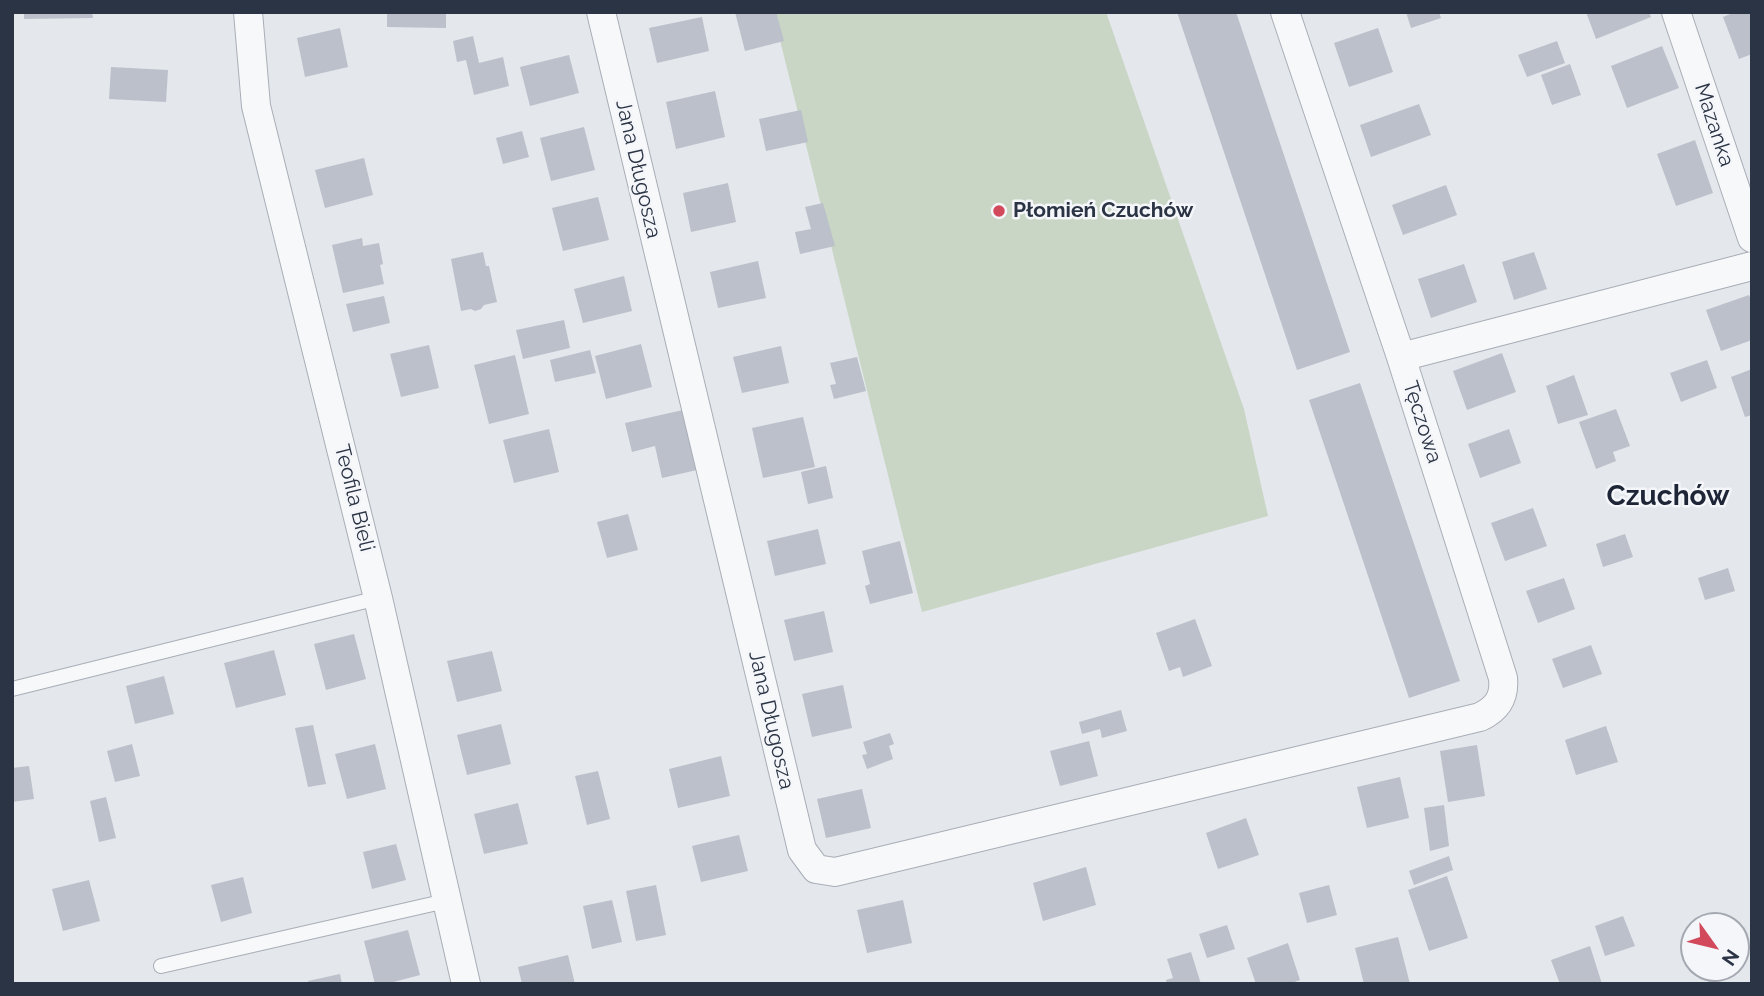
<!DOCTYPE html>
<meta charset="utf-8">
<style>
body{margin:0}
#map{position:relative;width:1764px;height:996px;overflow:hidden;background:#e4e7ec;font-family:Raleway,sans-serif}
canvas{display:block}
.frame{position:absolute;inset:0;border:14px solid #2b3445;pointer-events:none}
.north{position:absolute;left:1680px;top:912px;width:70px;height:70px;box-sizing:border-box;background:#f4f6f9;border:2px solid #a4a8b1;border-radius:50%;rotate:124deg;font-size:19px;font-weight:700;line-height:28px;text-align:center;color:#2b3445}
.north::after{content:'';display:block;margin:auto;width:24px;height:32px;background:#d1495b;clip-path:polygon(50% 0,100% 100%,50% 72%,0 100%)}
</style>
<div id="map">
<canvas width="1764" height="996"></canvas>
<div class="frame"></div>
<div class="north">N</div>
</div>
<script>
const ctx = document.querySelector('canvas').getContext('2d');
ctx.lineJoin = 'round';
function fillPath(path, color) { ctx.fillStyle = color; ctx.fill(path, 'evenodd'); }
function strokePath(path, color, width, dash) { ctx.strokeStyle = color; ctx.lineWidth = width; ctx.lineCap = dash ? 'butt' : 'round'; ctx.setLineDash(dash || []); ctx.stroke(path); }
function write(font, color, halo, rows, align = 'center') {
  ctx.font = font + ' Raleway,sans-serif'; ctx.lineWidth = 5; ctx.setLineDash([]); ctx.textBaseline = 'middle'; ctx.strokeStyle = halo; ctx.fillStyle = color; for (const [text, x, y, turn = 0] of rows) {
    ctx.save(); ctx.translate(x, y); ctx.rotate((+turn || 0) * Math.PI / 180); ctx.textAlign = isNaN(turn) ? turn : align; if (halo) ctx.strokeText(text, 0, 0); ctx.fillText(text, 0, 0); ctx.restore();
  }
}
fillPath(new Path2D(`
 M773,12H1106L1244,409L1268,516L922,612Z`), '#c9d6c5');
fillPath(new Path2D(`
 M24,12H92L93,18L24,19Z
 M387,12H446V28L387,27Z
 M735,12H776L784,41L745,51Z
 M1177,12H1236L1350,352L1297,370Z
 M1406,12H1439L1441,18L1411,28Z
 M1586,12H1649L1651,17L1596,39Z
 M1735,12H1752V54L1739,59L1723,17Z
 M702,17L709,51L657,63L649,28Z
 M340,28L348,67L305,77L297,38Z
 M1378,28L1393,72L1349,87L1334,43Z
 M473,36L479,63L503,57L509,86L474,95L466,60L457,62L453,41Z
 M1557,41L1565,63L1527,77L1518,55Z
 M1662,46L1679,88L1627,108L1611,66Z
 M569,55L579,93L530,106L520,67Z
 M1570,64L1581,95L1552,105L1541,75Z
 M111,67L168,70L166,102L109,99Z
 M715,91L725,137L676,149L666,102Z
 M1419,104L1431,135L1371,157L1360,125Z
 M801,110L808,142L766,151L759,119Z
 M584,127L595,170L551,181L540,138Z
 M522,131L529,157L503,164L496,138Z
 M1695,140L1713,193L1676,206L1657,154Z
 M364,158L373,195L325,208L315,170Z
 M728,183L736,222L691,232L683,193Z
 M1446,185L1457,215L1403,235L1392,205Z
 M598,197L609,240L563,251L552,208Z
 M823,203L835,246L800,254L795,232L811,229L805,207Z
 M362,238L363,246L379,243L383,264L380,265L384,284L343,293L332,245Z
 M483,252L486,266H489L497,302L484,305L481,309L475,311L471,309L461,311L451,259Z
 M1534,252L1547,289L1514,300L1502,262Z
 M758,261L766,298L718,308L710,272Z
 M1464,264L1477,302L1431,318L1418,279Z
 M624,276L632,311L583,323L574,289Z
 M1749,295L1752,302V340L1721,351L1706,310Z
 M384,296L390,323L353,332L346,304Z
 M564,320L570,348L523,359L516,330Z
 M641,344L652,387L606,399L595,356Z
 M429,345L439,388L401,397L390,354Z
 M781,346L789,383L742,393L733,357Z
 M590,350L596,373L555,382L550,360Z
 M1502,353L1516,392L1467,410L1453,371Z
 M515,355L529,414L489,424L474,365Z
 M857,357L866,391L834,399L830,385L836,384L830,363Z
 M1707,360L1717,388L1681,402L1670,373Z
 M1752,369V415L1745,417L1731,377Z
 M1574,375L1588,415L1558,424L1546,386Z
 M1360,383L1460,681L1409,698L1309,400Z
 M1616,409L1630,446L1613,452L1616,461L1596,469L1579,422Z
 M683,410L697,470L662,478L655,446L632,452L625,423Z
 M803,417L815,467L763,478L752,428Z
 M549,429L559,472L514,483L503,440Z
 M1509,429L1521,463L1480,478L1468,444Z
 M826,466L833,498L808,504L801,472Z
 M1533,508L1547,546L1505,561L1491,523Z
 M628,514L638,550L607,558L597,522Z
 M818,529L826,564L775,576L767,541Z
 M1625,534L1633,557L1603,567L1596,544Z
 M900,541L913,593L870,604L865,586L870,584L862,551Z
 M1728,568L1735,591L1705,600L1698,578Z
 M1564,578L1575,609L1538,623L1526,591Z
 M824,611L833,652L794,661L784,620Z
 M1195,619L1212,666L1183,677L1180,667L1169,671L1156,633Z
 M354,634L366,679L326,690L314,644Z
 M1591,645L1602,674L1563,688L1552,659Z
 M274,650L286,695L236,708L224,663Z
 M492,651L502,691L457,702L447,661Z
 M164,676L174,714L135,724L126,686Z
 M843,685L852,728L812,737L802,694Z
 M1121,710L1127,731L1102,738L1100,729L1082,734L1079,722Z
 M501,724L511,764L467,775L457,735Z
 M313,725L326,784L308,787L295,728Z
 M1606,726L1618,762L1576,775L1565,740Z
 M890,733L894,744L889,746L893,759L867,769L862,755L867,754L863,742Z
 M1089,741L1098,776L1060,786L1050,751Z
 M132,744L140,776L115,782L107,751Z
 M375,744L386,789L347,799L335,754Z
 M1477,745L1485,796L1448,802L1440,751Z
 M721,756L730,796L678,808L669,769Z
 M29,766L34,799L12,802V768Z
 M598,771L610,819L587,825L575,776Z
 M1400,777L1409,818L1367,828L1357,787Z
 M862,789L871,828L826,838L817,799Z
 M106,797L116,838L99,842L90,801Z
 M518,803L528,844L484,854L474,814Z
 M1444,805L1449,846L1430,851L1424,808Z
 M1246,818L1259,855L1218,869L1206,833Z
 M739,835L748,871L701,882L692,846Z
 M396,844L406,880L372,889L363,852Z
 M1449,856L1453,870L1414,885L1409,871Z
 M1086,867L1096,905L1043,921L1033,883Z
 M1447,876L1468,938L1429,951L1408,890Z
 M243,877L252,913L221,922L211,885Z
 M89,880L100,921L63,931L52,889Z
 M656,885L666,935L636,941L626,891Z
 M1329,885L1337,915L1307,923L1299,893Z
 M612,900L622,942L592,949L583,906Z
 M903,900L912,943L867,953L857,910Z
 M1623,916L1635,946L1605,956L1595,926Z
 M1227,925L1235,949L1207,958L1199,934Z
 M408,930L420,975L386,984H375L364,941Z
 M1398,937L1410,984H1364L1355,948Z
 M1288,943L1300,980L1289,984H1256L1247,958Z
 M1590,946L1602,984H1560L1551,960Z
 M1191,952L1201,984H1167L1166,980L1173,978L1167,959Z
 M568,955L575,984H522L518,967Z
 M340,974L342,984H308V981Z`), '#bbc0ca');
const service = new Path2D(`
 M12,689L378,598
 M161,966L446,901`);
const minor = new Path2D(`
 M248,12L256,106L378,598L466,984
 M601,12L802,850L816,869L835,872L1480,717C1497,709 1505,698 1503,678L1401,357L1285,12
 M1676,12L1752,238
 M1401,357L1752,266`);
strokePath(service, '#a9aeb7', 16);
strokePath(minor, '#a9aeb7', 30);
strokePath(service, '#f7f8fa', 14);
strokePath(minor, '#f7f8fa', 28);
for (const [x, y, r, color] of [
 [999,211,7,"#d1495b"]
]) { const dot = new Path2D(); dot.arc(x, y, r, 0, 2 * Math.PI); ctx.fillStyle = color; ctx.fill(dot); strokePath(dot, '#f4f6f9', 2.5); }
write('21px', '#2b3445', '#f4f6f9', [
 ["Mazanka",1714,125,72],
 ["Jana Długosza",638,169,77],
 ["Tęczowa",1422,422,72],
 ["Teofila Bieli",354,498,76],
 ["Jana Długosza",771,720,77]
]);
write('bold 21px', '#2b3445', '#f4f6f9', [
 ["Płomień Czuchów",1013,211]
], 'left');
write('bold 28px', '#1d2536', '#f4f6f9', [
 ["Czuchów",1668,497]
]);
</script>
